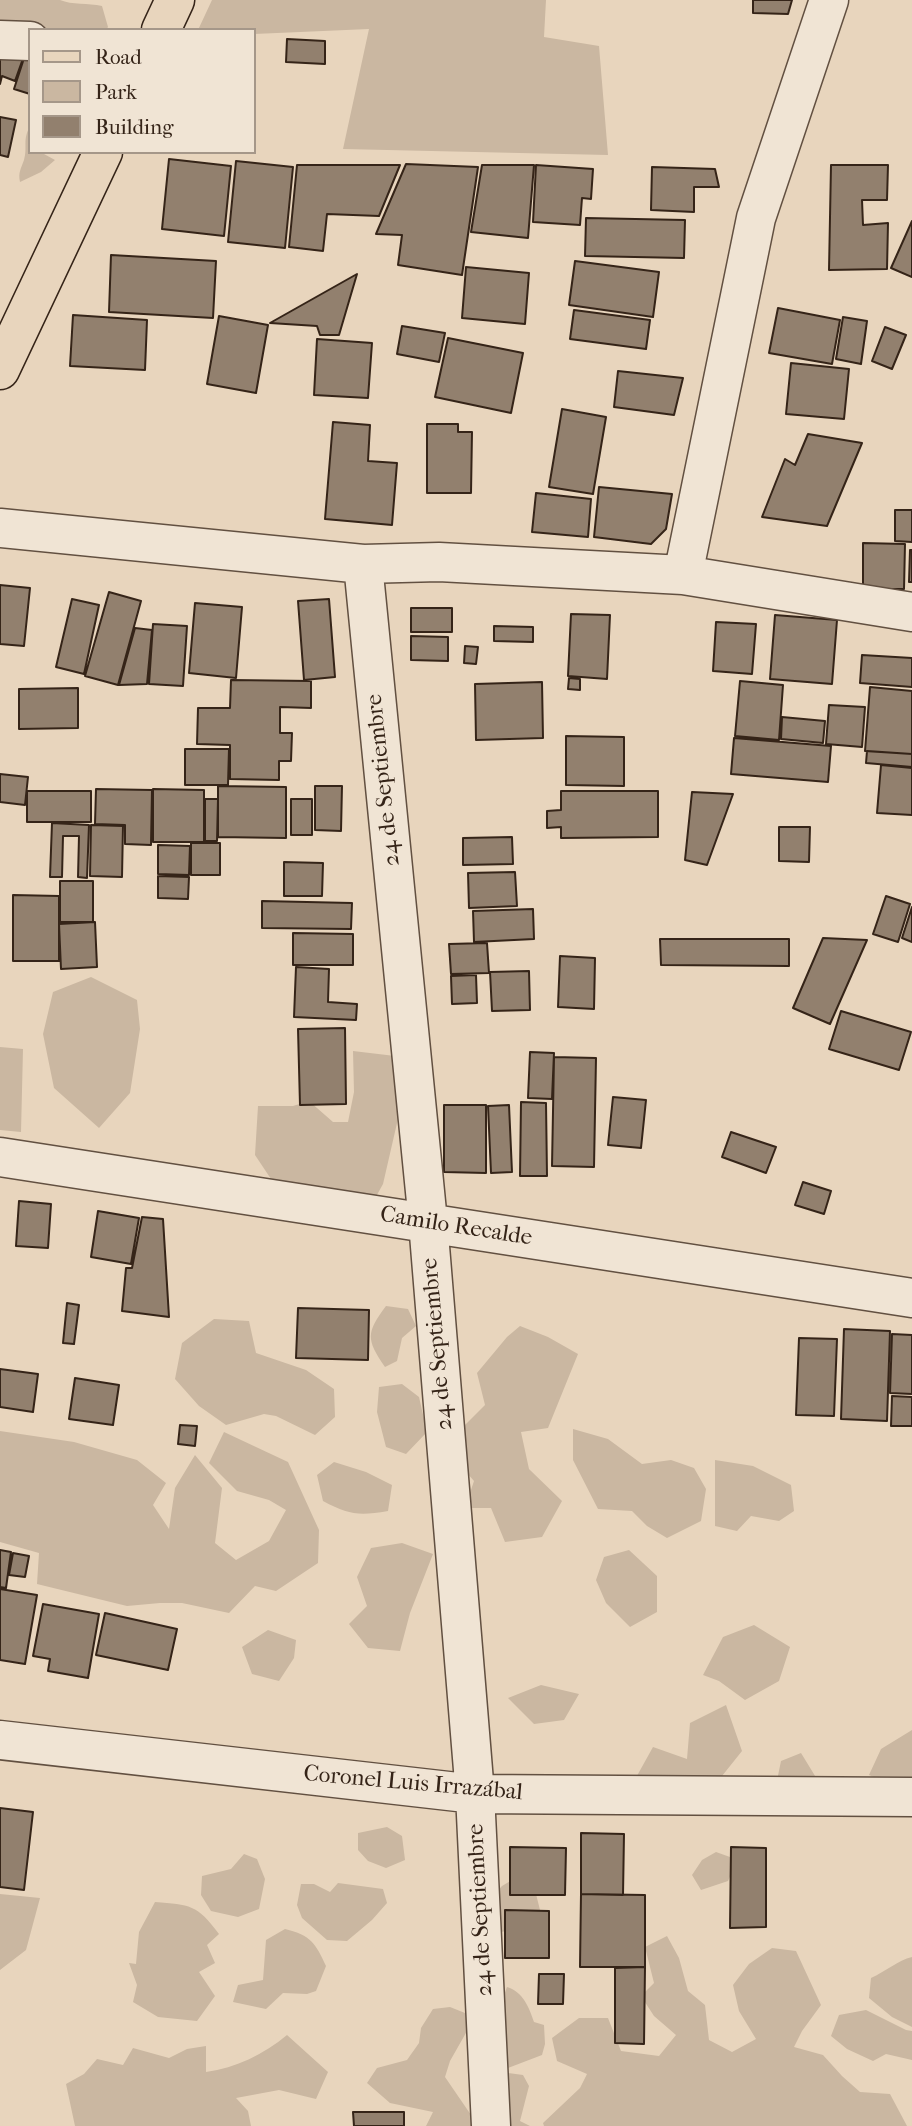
<!DOCTYPE html>
<meta charset="utf-8">
<style>
body{margin:0}
#map{position:relative;width:912px;height:2126px;overflow:hidden;background:#e8d5bd;font-family:"IM FELL French Canon",serif}
canvas{display:block}
.legend{position:absolute;left:28px;top:28px;width:228px;height:126px;box-sizing:border-box;background:#f0e4d4;border:2px solid #a59789;margin:0;padding:9px 12px;list-style:none;font-size:21px;color:#352418}
.legend li{display:flex;align-items:center;gap:14px;height:35px}
.legend b{width:35px;border:2px solid #a59789}
</style>
<div id="map">
<canvas width="912" height="2126"></canvas>
<ul class="legend">
<li><b style="height:9px;background:#e8d5bd"></b>Road</li>
<li><b style="height:19px;background:#cab7a1"></b>Park</li>
<li><b style="height:19px;background:#92806e"></b>Building</li>
</ul>
</div>
<script>
const ctx = document.querySelector('canvas').getContext('2d');
ctx.lineJoin = 'round';
function fillPath(path, color) { ctx.fillStyle = color; ctx.fill(path, 'evenodd'); }
function strokePath(path, color, width, dash) { ctx.strokeStyle = color; ctx.lineWidth = width; ctx.lineCap = dash ? 'butt' : 'round'; ctx.setLineDash(dash || []); ctx.stroke(path); }
function write(font, color, halo, rows, align = 'center') {
  ctx.font = font + ' "IM FELL French Canon",serif'; ctx.lineWidth = 5; ctx.setLineDash([]); ctx.textBaseline = 'middle'; ctx.strokeStyle = halo; ctx.fillStyle = color; for (const [text, x, y, turn = 0] of rows) {
    ctx.save(); ctx.translate(x, y); ctx.rotate((+turn || 0) * Math.PI / 180); ctx.textAlign = isNaN(turn) ? turn : align; if (halo) ctx.strokeText(text, 0, 0); ctx.fillText(text, 0, 0); ctx.restore();
  }
}
fillPath(new Path2D(`
 M0,0H60C72,5 88,3 102,6L108,27L106,30H30L0,25Z
 M212,0H546L544,37L599,46L608,155L343,149L369,29L254,34V30H198Z
 M30,126V152H45L44,154L55,160L41,172L20,182C18,172 21,169 24,160C28,146 22,141 30,126Z
 M91,977L137,1000L140,1029L130,1093L99,1128L54,1088L43,1034L53,992Z
 M0,1047L23,1049L21,1132L0,1130Z
 M353,1051L395,1056L400,1110L383,1184L373,1202L285,1200L255,1155L258,1106H293L309,1101L333,1122H348L354,1092Z
 M386,1306L408,1309L416,1326L402,1338L397,1361L385,1367C366,1339 366,1333 386,1306Z
 M214,1319L249,1321L256,1353L306,1370L334,1389L335,1417L315,1435L276,1416L264,1414L226,1425L199,1406L175,1379L182,1343Z
 M520,1326L548,1337L578,1354L548,1428L521,1432L529,1469L562,1501L542,1537L505,1542L491,1508H465L474,1481L447,1450L463,1427L485,1405L477,1373L507,1337Z
 M402,1384L419,1397L427,1432L406,1454L386,1447L377,1412L379,1387Z
 M573,1429L608,1439L642,1464L671,1460L694,1468L706,1489L701,1521L667,1538L647,1526L632,1511L598,1509L573,1460Z
 M0,1431L74,1442L137,1460L166,1483L153,1505L169,1529L175,1488L195,1455L222,1488L215,1543L236,1560L269,1541L286,1510L269,1500L237,1491L209,1463L224,1432L288,1462L319,1530L318,1563L276,1591L255,1586L229,1613L182,1603H160L127,1606L37,1584L39,1553L0,1542Z
 M715,1460L753,1466L791,1485L794,1511L779,1521L751,1516L737,1531L715,1526Z
 M334,1462L366,1472L392,1485L388,1511C359,1516 349,1515 323,1501L317,1475Z
 M402,1543L433,1554L410,1613L400,1651L368,1648L349,1624L367,1606L357,1577L371,1548Z
 M629,1550L657,1576V1612L630,1627L606,1603L596,1580L604,1557Z
 M754,1625L790,1647L779,1681L745,1700L719,1681L703,1675L723,1637Z
 M268,1630L296,1640L294,1658L279,1681L252,1674L242,1647Z
 M541,1685L579,1694L564,1720L534,1724L508,1698Z
 M726,1705L742,1751L718,1781L633,1783L653,1747L687,1759L690,1723Z
 M912,1730V1794L869,1775L881,1749Z
 M801,1753L820,1784L773,1800L781,1761Z
 M387,1827L402,1836L405,1860L386,1868L368,1861L358,1850V1833Z
 M716,1852L730,1857L735,1866L728,1881L701,1890L692,1875L702,1860Z
 M244,1854L257,1859L265,1879L259,1909L238,1917L211,1911L201,1895L202,1876L231,1869Z
 M517,1877L534,1886L542,1918L528,1927L501,1932L493,1896L502,1886Z
 M338,1883L383,1889L387,1903L372,1920L347,1941L327,1940L302,1918L297,1905L301,1884H314L330,1892Z
 M0,1894L40,1898L26,1950L0,1970Z
 M155,1902C190,1905 197,1904 219,1934L207,1945L215,1963L199,1972L215,1996L197,2021L158,2017L133,2002L137,1985L129,1963L136,1964L139,1932Z
 M285,1929C311,1935 316,1944 326,1966L316,1991L307,1994L283,1993L266,2009L233,2002L238,1985L263,1980L266,1940Z
 M667,1936L679,1958L688,1991L705,2005L709,2040L732,2052L756,2039L739,2011L733,1985L749,1964L772,1948L796,1951L821,2005L802,2031L794,2047L823,2055L842,2076L860,2092L890,2094L907,2126H544L543,2123L580,2088L587,2074L557,2061L552,2038L579,2018H608L621,2051L659,2056L676,2035L654,2016L641,1996L654,1983L645,1947Z
 M912,1957V2027L892,2017L869,1998L871,1978C885,1972 898,1960 912,1957Z
 M507,1987C523,1992 529,2007 534,2022L544,2025L545,2044L542,2055L508,2068L500,2051L504,1995Z
 M450,2007L475,2017L450,2061L445,2077L471,2115L472,2126H426L433,2112L390,2103L367,2083L377,2068L407,2060L419,2043L421,2028L433,2009Z
 M866,2010L906,2030L912,2031V2060L886,2054L873,2061L847,2049L831,2036L839,2015Z
 M287,2035L328,2072L316,2099L279,2090L236,2098L248,2111L251,2126H75L66,2084L84,2074L97,2059L123,2065L133,2048L169,2058L187,2049L206,2046V2072C236,2068 264,2054 287,2035Z
 M501,2072L523,2075L529,2086L520,2121L530,2126H500Z`), '#cab7a1');
const building = new Path2D(`
 M753,0H792L788,14L753,13Z
 M287,39L325,41V64L286,62Z
 M0,48L26,50L15,81L2,76L0,84Z
 M27,49L30,50V94L14,89Z
 M0,117L16,120L8,157L0,155Z
 M169,159L231,166L224,236L162,229Z
 M236,161L293,167L285,248L228,242Z
 M406,164L478,167L462,275L398,265L402,235L376,234Z
 M297,165H400L379,216L327,214L323,251L289,247Z
 M482,165H534L528,238L471,232Z
 M536,165L593,169L591,199L582,198L580,225L533,222Z
 M831,165H888L887,200H862L863,225L888,223L887,269L829,270Z
 M652,167L715,169L719,187H694V212L651,210Z
 M586,218L685,220L684,258L585,256Z
 M912,221V277L891,268Z
 M111,255L216,261L213,318L109,312Z
 M575,261L659,272L653,317L569,305Z
 M466,267L529,273L525,324L462,318Z
 M357,274L339,335H320L317,326L270,323Z
 M778,308L840,320L832,364L769,353Z
 M574,310L650,320L646,349L570,339Z
 M73,315L147,320L145,370L70,366Z
 M219,316L268,325L256,393L207,384Z
 M843,317L867,321L861,364L836,359Z
 M402,326L445,333L439,362L397,354Z
 M885,327L906,335L892,369L872,361Z
 M448,338L523,353L511,413L435,397Z
 M317,339L372,343L368,398L314,395Z
 M791,363L849,369L844,419L786,414Z
 M618,371L683,378L674,415L614,407Z
 M562,409L606,417L593,494L549,487Z
 M333,422L370,425L368,461L397,463L392,525L325,519Z
 M427,424H458V432H472L471,493H427Z
 M808,434L862,443L827,526L762,517L785,459L795,465Z
 M599,487L672,494L666,529L651,544L594,537Z
 M536,493L591,499L588,537L532,532Z
 M895,510H912V542L895,541Z
 M863,543L905,544L904,589H863Z
 M910,550H912V582H909Z
 M0,585L30,588L24,646L0,644Z
 M109,592L141,601L118,685L85,676Z
 M72,599L99,605L84,674L56,667Z
 M329,599L335,677L304,680L298,601Z
 M195,603L242,607L236,678L189,673Z
 M411,608H452V632H411Z
 M571,614L610,615L607,679L568,676Z
 M775,615L837,620L832,684L770,679Z
 M716,622L756,624L752,674L713,671Z
 M153,624L187,626L183,686L149,684Z
 M494,626L533,627V642L494,641Z
 M135,628L152,630L147,684L119,685Z
 M411,636L448,637V661L411,660Z
 M465,646L478,647L476,664L464,663Z
 M862,655L912,658V687L860,683Z
 M569,678L580,679V690L568,689Z
 M231,680L311,681V708L280,707V733H292L291,761H279V780L230,779V745L197,744L198,708H230Z
 M740,681L783,685L779,740L735,736Z
 M542,682L543,738L476,740L475,684Z
 M870,687L912,691V754L865,751Z
 M78,688V728L19,729V689Z
 M829,705L865,707L862,747L826,744Z
 M782,717L825,721L823,743L781,739Z
 M566,736L624,737V786L566,785Z
 M734,738L831,746L828,782L731,774Z
 M185,749H229L228,785H185Z
 M867,751L912,754V767L866,763Z
 M881,765L912,768V815L877,813Z
 M0,774L28,777L25,805L0,802Z
 M218,786L286,787V838L218,837Z
 M315,786H342L341,831L315,830Z
 M96,789L152,790L151,845L125,844V825L95,824Z
 M153,789L204,790V842H153Z
 M27,791H91V822H27Z
 M561,791H658V837L561,838V827L547,828V811L561,810Z
 M692,792L733,794L707,865L685,860Z
 M205,799H218L217,841H205Z
 M291,799H312V835H291Z
 M52,823L89,825L87,878L78,877L79,836H63L62,877H50Z
 M91,825L123,826L122,877L90,876Z
 M779,827H810L809,862L779,861Z
 M512,837L513,864L463,865V838Z
 M191,843H220V875H191Z
 M158,845L190,846L189,875L158,874Z
 M284,862L323,863L322,896H284Z
 M515,872L517,906L469,908L468,873Z
 M158,876L189,877L188,899L158,898Z
 M60,881H93V922H60Z
 M13,895L59,896V961H13Z
 M886,896L910,904L898,942L873,934Z
 M262,901L352,903L351,929L262,928Z
 M912,907V942L902,938Z
 M533,909L534,939L474,942L473,911Z
 M95,922L97,967L61,969L59,924Z
 M293,933L353,934V965H293Z
 M823,938L867,940L830,1024L793,1008Z
 M660,939H789V966L661,965Z
 M487,943L489,973L451,974L449,944Z
 M560,956L595,958L594,1009L558,1007Z
 M296,967L329,969L328,1002L357,1004L356,1020L294,1017Z
 M529,971L530,1010L492,1011L490,972Z
 M476,975L477,1003L452,1004L451,976Z
 M841,1011L911,1032L899,1070L829,1049Z
 M345,1028L346,1104L300,1105L298,1029Z
 M530,1052L554,1053L552,1099L528,1098Z
 M554,1057L596,1058L594,1167L552,1166Z
 M613,1097L646,1100L641,1148L608,1145Z
 M521,1102L546,1103L547,1176H520Z
 M444,1105H486V1173L444,1172Z
 M509,1105L512,1172L491,1173L488,1106Z
 M731,1132L776,1147L766,1173L722,1157Z
 M803,1182L831,1191L824,1214L795,1205Z
 M19,1201L51,1204L48,1248L16,1246Z
 M98,1211L139,1218L131,1264L91,1257Z
 M142,1217L163,1219L169,1317L122,1311L126,1268H132Z
 M67,1303L79,1305L74,1344L63,1343Z
 M298,1308L369,1310L368,1360L296,1358Z
 M844,1329L890,1331L887,1421L841,1419Z
 M892,1334L912,1335V1394L890,1393Z
 M799,1338L837,1339L834,1416L796,1415Z
 M0,1369L38,1374L33,1412L0,1407Z
 M75,1378L119,1385L113,1425L69,1419Z
 M892,1396L912,1397V1426H891Z
 M180,1425L197,1426L195,1446L178,1444Z
 M0,1550L11,1552L6,1588L0,1587Z
 M13,1553L29,1556L25,1577L9,1575Z
 M0,1589L37,1595L25,1664L0,1660Z
 M43,1604L99,1614L88,1678L48,1671L50,1659L33,1656Z
 M105,1613L177,1629L168,1670L96,1655Z
 M0,1808L33,1812L24,1890L0,1887Z
 M581,1833L624,1834L623,1895L581,1894Z
 M510,1847L566,1848L565,1895H510Z
 M731,1847L766,1848V1927L730,1928Z
 M581,1894L645,1895V1967H580Z
 M505,1910L549,1911V1958H505Z
 M645,1967L644,2044L615,2043V1968Z
 M539,1974H564L563,2004H538Z
 M353,2112H404V2126H354Z`);
fillPath(building, '#92806e');
strokePath(building, '#352418', 2);
const minor = new Path2D(`
 M0,40L30,41
 M0,528L363,564L439,562L683,575L912,612
 M363,564L428,1222L475,1794L491,2126
 M683,575L756,218L829,0
 M0,1157L912,1298
 M0,1740L475,1794L912,1797`);
const major = new Path2D(`
 M161,30L175,0
 M0,370L103,152`);
strokePath(minor, '#625041', 41);
strokePath(major, '#352418', 41);
strokePath(minor, '#f0e4d4', 38);
strokePath(major, '#e8d5bd', 38);
write('23px', '#352418', '#f0e4d4', [
 ["24 de Septiembre",384,780,-96],
 ["Camilo Recalde",456,1227,9],
 ["24 de Septiembre",438,1344,-95],
 ["Coronel Luis Irrazábal",413,1784,5],
 ["24 de Septiembre",481,1910,-93]
]);
</script>
